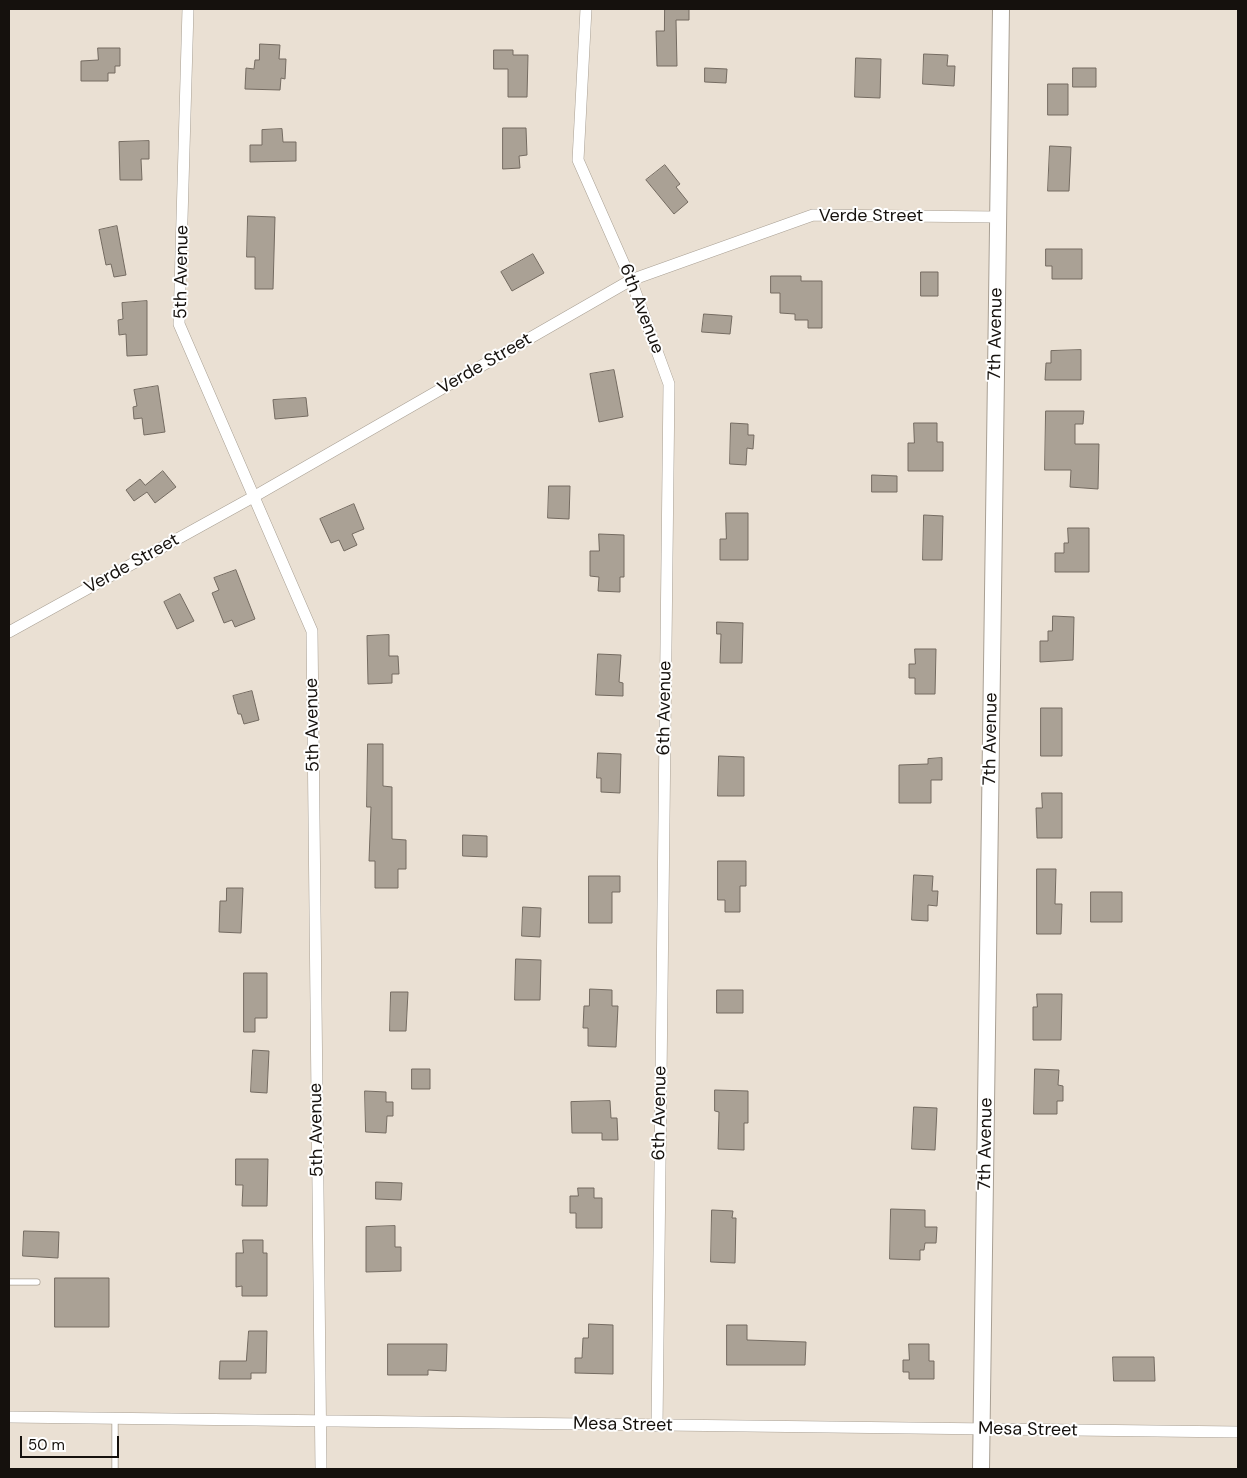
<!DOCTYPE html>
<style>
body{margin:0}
#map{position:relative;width:1247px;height:1478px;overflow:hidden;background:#eae0d3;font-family:"DM Sans",sans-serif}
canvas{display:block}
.frame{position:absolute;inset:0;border:10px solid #15110d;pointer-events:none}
.scale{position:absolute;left:20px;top:1436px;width:99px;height:22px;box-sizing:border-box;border:2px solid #15110d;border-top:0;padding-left:6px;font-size:15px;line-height:18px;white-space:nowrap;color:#15110d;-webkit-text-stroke:4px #fff;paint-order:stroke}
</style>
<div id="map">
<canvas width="1247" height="1478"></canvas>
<div class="frame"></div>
<div class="scale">50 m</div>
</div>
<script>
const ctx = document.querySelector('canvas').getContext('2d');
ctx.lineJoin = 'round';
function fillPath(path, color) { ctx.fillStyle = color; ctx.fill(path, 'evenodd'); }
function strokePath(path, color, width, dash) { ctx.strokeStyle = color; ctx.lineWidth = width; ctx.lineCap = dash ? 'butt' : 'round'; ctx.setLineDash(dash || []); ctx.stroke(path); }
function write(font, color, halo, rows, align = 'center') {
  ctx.font = font + ' "DM Sans",sans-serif'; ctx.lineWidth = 4; ctx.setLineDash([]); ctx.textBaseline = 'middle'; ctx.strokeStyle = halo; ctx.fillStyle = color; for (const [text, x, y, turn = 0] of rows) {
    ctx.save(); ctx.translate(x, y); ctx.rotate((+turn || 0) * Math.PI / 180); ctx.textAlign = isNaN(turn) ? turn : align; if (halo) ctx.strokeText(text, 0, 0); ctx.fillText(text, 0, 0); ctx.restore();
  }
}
const building = new Path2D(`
 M665,9H689V20H676L677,66H657L656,31H664Z
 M260,44L280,45L279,59H286L285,79L281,78L280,90L245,89L246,68L254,69L255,60H259Z
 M98,48H120V66H115V73H108V81H81V61L98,60Z
 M494,50H513V55H528L527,97H508V69H494Z
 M924,54L948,55L947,66H955L954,86L923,84Z
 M856,58L881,59L880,98L855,97Z
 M705,68L727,69L726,83L705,82Z
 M1073,68H1096V87H1073Z
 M1048,84H1068V115H1048Z
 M503,128H526L527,155L519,156L520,168L503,169Z
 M282,129L283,142H296V161L250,162V145H262V130Z
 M149,141V159H141L142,180H120L119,142Z
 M1050,146L1071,147L1069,191H1048Z
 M665,165L680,184L676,187L688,202L674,214L646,180Z
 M248,216L275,217L273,289H255V257H247Z
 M117,226L126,275L114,277L111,264L106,265L99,230Z
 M1046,249H1082V279H1052V266H1046Z
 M533,254L544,273L512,291L501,272Z
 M921,272H938V296H921Z
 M771,276H801V281H822V328H808V320H795V314L780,313V293H771Z
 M147,301V355L127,356L126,334L119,335L118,320L123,319L122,303Z
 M704,314L732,316L730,334L702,332Z
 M1081,350V380H1045L1046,363H1051V351Z
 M614,370L623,417L599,422L590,374Z
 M158,386L165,432L144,435L142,418L134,419L133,407L137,406L134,390Z
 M306,398L308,416L275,419L273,400Z
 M1046,411H1084L1083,424H1075V444H1099L1098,489L1070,487L1071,470H1045Z
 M731,423L748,424V435H754L753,449L747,448L746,465L730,464Z
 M914,423H937V442H943V471H908V443H914Z
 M163,471L176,487L155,503L147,492L134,501L126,490L140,479L145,485Z
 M872,475L897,476V492H872Z
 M549,486H570L569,519L548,518Z
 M354,504L364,529L352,534L357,545L344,551L339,540L331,543L320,519Z
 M726,513H748V560H720V539H726Z
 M924,515L943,516L942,560H923Z
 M1068,528H1089V572H1055V553H1064V543H1068Z
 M599,534L624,535V577H620V592L598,591L599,577L590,576V551H599Z
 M236,570L255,619L235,627L232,620L224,623L212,593L219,590L214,578Z
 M180,594L194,621L177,629L164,602Z
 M1053,616L1074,617L1073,660L1040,662V641H1048V631H1052Z
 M717,622L743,623L742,663H720L721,634H717Z
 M389,635V656H398L399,674H392V683L368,684L367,636Z
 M915,649H936L935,694H915V678H909V664H915Z
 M598,654L621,655L619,682L623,683V696L596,695Z
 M252,691L259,720L244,724L241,714H238L233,696Z
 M1041,708H1062V756H1041Z
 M368,744H383V786L392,787V839L406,840V869H398V888H375V861H369L371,807H367Z
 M598,753L621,754L620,793L601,792V778H597Z
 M719,756L744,757V796H718Z
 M942,758V780H931V803H899V765L928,764V759Z
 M1042,793H1062V838H1037L1036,808H1042Z
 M463,835L487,836V857L463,856Z
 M718,861H746V886H740V912H725V900H718Z
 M1037,869H1056L1055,904H1062L1061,934H1037Z
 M914,875L933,876L932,891H938L937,906L928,905V921L912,920Z
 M589,876H620V892H612V923H589Z
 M227,888H243L241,933L219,932L220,901H226Z
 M1091,892H1122V922H1091Z
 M523,907L541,908L540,937L522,936Z
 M516,959L541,960L540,1000H515Z
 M244,973H267V1018H255V1032H244Z
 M590,989L612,990V1006H618L616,1047L588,1046V1028H583L584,1006H589Z
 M717,990H743V1013H717Z
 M391,992H408L406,1031H390Z
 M1037,994H1062L1061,1040H1033V1007H1037Z
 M253,1050L269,1051L267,1093L251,1092Z
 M412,1069H430V1089H412Z
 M1035,1069L1059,1070L1058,1085L1063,1086V1101H1057V1114H1034Z
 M715,1090L748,1091V1123H744V1150L718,1149L719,1112L715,1111Z
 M365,1091L386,1092V1102H393V1116H387L386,1133L366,1132Z
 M610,1101L611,1118H617L618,1140H602V1133H572L571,1102Z
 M914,1107L937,1108L935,1150L912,1149Z
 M236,1159H268L267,1206H242L243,1185H236Z
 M376,1182L402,1183L401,1200L376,1199Z
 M578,1188H594V1198H602V1228H576V1213H570V1196H578Z
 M891,1209L925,1210V1227H937L936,1243H925L924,1250H920V1260L890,1259Z
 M712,1210L733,1211L732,1218H736L735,1263L711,1262Z
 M395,1226V1247H401V1271L366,1272V1227Z
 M24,1231L59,1232L58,1258L23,1256Z
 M243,1240H263V1253H267V1296H242V1286L236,1287V1253H243Z
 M55,1278H109V1327H55Z
 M589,1324L613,1325V1374L575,1373V1358H582L583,1338H588Z
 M727,1325H747V1340L806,1342L805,1365H727Z
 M249,1331H267L266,1373H251V1379H219L220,1361H246Z
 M388,1344H447L446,1371L428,1370V1375H388Z
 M909,1344H929V1361H934V1379H909V1372H903V1360H909Z
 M1113,1357H1154L1155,1381H1114Z`);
fillPath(building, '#aaa195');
strokePath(building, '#746b61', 1);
const lane = new Path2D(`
 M9,1282H37
 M115,1469V1418`);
const street = new Path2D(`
 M188,9L179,324L312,631L321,1469
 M586,9L578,160L631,280L669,384L657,1426
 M9,632L255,496L631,280L813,215L997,217
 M9,1417L1238,1432`);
const secondary = new Path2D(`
 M981,1469L1001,9`);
strokePath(lane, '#a89f93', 7);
strokePath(street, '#a89f93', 12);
strokePath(secondary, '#a89f93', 18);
strokePath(lane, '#fff', 5.5);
strokePath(street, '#fff', 11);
strokePath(secondary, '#fff', 16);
write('18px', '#15110d', '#fff', [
 ["Verde Street",871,216],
 ["5th Avenue",182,272,-89],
 ["6th Avenue",641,309,69],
 ["7th Avenue",996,334,-89],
 ["Verde Street",485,364,-30],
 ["Verde Street",132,564,-29],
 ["6th Avenue",665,708,-89],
 ["5th Avenue",313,725,-91],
 ["7th Avenue",991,739,-89],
 ["6th Avenue",660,1113,-89],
 ["5th Avenue",317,1130,-91],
 ["7th Avenue",986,1144,-89],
 ["Mesa Street",623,1425,1],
 ["Mesa Street",1028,1430,1]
]);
</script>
